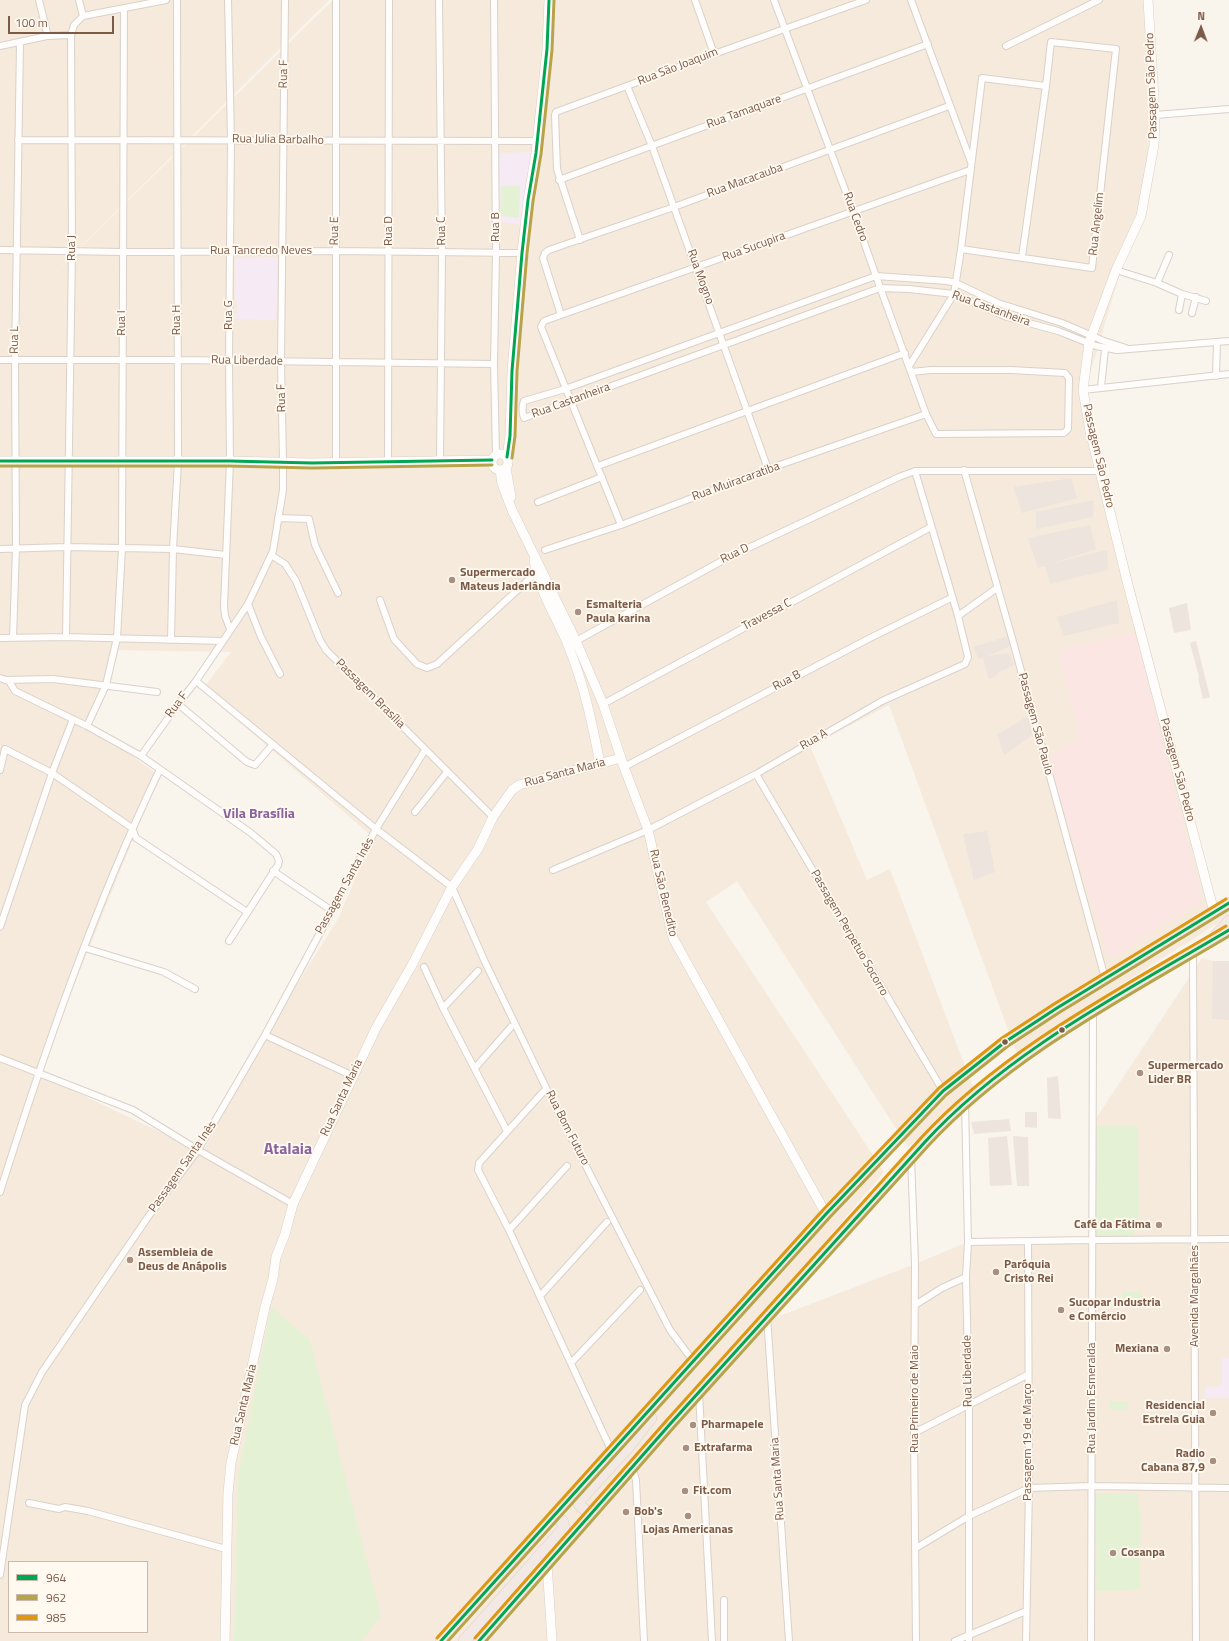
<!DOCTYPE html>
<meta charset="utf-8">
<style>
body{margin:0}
#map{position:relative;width:1229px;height:1641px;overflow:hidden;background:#f9f4ec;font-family:"Titillium Web",sans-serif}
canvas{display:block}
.legend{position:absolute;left:8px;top:1561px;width:140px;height:72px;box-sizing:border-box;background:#fff9f0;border:1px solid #cbb9ad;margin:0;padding:5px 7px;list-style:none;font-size:12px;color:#7c5a48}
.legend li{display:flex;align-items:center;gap:8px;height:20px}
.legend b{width:20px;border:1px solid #cbb9ad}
.north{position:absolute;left:1181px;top:8px;width:40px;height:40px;-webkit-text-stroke:3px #fff9f0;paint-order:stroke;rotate:1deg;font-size:11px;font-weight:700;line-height:16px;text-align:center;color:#7c5a48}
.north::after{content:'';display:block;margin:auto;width:14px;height:18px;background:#7c5a48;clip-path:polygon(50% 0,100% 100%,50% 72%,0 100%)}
.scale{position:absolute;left:8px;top:16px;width:106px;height:18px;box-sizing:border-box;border:2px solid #7c5a48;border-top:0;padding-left:5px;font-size:12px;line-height:14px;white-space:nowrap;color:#7c5a48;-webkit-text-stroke:3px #fff9f0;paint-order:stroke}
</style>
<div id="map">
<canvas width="1229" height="1641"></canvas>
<ul class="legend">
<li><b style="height:5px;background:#00a651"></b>964</li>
<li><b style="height:5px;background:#b7a44a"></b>962</li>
<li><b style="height:5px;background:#de970e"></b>985</li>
</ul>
<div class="north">N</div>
<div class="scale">100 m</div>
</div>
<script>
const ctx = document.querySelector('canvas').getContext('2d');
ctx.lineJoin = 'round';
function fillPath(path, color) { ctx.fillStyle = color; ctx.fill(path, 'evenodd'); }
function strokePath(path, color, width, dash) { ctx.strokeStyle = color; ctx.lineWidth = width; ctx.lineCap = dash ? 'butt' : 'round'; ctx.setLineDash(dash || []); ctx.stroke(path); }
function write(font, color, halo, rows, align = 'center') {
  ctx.font = font + ' "Titillium Web",sans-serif'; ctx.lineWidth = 3.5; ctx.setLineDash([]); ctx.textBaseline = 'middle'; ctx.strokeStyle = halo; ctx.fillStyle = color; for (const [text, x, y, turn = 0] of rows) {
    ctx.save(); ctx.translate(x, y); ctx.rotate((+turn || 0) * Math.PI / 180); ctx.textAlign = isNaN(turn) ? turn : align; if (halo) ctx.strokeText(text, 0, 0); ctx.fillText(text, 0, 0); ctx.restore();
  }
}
fillPath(new Path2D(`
 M0,0H329L35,292L333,0H1151L1155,71L1147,165L1140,206L1087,384L1088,411L1216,900L1229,909V916L1081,1010L1018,1057L889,705L810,746L867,880L890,869L974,1090L908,1147L737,881L706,902L884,1172L834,1231L777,1317L915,1264L968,1242L1092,1240L1093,1123L1202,958L1229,965V1641H0ZM112,650L231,652L202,690L373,837L338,919L265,1035L201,1156L198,1150L42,1076L39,1072L135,834L132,828L161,777L91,726L87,725L106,685ZM9,1562H147V1632H9Z`), '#f6eadc');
fillPath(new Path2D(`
 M1071,478L1077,498L1022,513L1014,487Z
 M1094,500L1093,517L1036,529V512Z
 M1090,525L1096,549L1054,563L1107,550L1108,570L1050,584L1045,566L1038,568L1028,538Z
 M1117,600L1119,623L1064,636L1057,617Z
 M1187,603L1191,630L1174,633L1169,608Z
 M1009,636L1012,645L988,656L1009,653L1014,665L999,672L996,676L989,679L983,658L979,659L973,647Z
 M1196,641L1210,697L1203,699L1198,678L1199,677L1190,643Z
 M1028,716L1034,734L1004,755L997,735Z
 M987,831L995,872L974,880L963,834Z
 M1213,961H1229V1020L1212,1019Z
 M1058,1076L1061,1119L1048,1118L1047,1078Z
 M1025,1112H1037V1128L1025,1127Z
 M1009,1119L1011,1131L974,1134L971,1122Z
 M1007,1136L1012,1185L990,1186L988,1138Z
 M1013,1136L1028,1137L1029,1186H1017Z`), '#ede4dd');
fillPath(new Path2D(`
 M532,152L522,224L499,222L500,153Z
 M278,257L276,320L235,319L234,315L237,313V302L235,299V258Z
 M1222,1358H1229V1398H1204L1205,1387L1222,1386Z`), '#f6ebf4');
fillPath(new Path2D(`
 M1135,632L1202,901L1109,959L1048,758L1079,736L1058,650Z`), '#fbe6e4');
fillPath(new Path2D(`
 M501,186H520L519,218L500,216Z
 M1097,1126H1138L1139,1212L1133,1236L1096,1237Z
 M1122,1292H1142V1303H1122Z
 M271,1307L310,1340L381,1616L362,1641H234L238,1475Z
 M1110,1401H1128V1410H1110Z
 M1138,1493V1502L1141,1516L1140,1590L1096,1591L1097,1582L1095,1570L1097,1551L1093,1494Z`), '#e5f1d5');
const street = new Path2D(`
 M39,0L47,33V36
 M79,0L83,16
 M228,0L231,140L229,361L230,461L224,606L225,616L230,629
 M336,0C337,154 335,309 336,463
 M439,0L442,253L440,462
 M494,0L496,253L494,364L496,455
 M695,0L714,54
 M774,0L853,211L876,276L926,414L936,434L1064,433L1068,429L1069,378L1065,373L1011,370H931L911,372
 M911,0L971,162
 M0,46L47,36L71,35
 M1006,46L1099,0
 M627,86L652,146L768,469
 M1155,115L1229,109
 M18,140L537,141
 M559,180L928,44
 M580,240L557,169L555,115L556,112L714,54L866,0
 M961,249L1092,268L1116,49L1051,42L1046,86L1022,257
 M0,250L122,252L335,251L522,253
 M1116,270L1157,283L1182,294L1206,301
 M1157,283L1169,255
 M1179,310L1182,294
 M1192,313L1196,297
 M561,315L543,258L545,253L549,250L674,207L949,106
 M1126,348L1104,341L1062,323L998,303L956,283L947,281L876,276L565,389L524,401C522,405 522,414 524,418L880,288L909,289L954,294L1007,317L1058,331L1096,346L1117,350L1229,341
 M0,360H177L494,364
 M909,366L954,294L961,249L982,78L1046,86
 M1216,376L1217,342
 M1101,387L1105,349
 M1083,390L1229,374
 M388,462L389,0
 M598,466L905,353
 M964,470L1014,645L1105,978
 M538,502L602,477
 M278,518L309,519L315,545L338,593
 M621,525L541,327L544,321L970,170
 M0,549L67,547L173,549L226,555
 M545,550L621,525L768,469L926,414
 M271,555L285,564L296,581L320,640L326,650L493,817
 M380,600L394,639L417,664L427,668L437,664L536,573
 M248,604L261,637L280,674
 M958,616L997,588
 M66,637L72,251L71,35L74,25L83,16L166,0
 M0,638L66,637L223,641
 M13,638L16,548L15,361L20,43
 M171,640L173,549L178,461L177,0
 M576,641L729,557L899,477L915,471H1100
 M0,678L9,681L15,691L87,726L141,756L251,833L276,854L279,861L278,865L229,941
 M5,680L53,679L157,692
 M196,681L376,829L452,887L485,962L552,1100L670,1330L694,1362
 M178,704L247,762L255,765L273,744
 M603,704L931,527
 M87,726L106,685L117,638L122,548L124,8
 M141,756L178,704L196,681L248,604L273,551L283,490V462L281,361L285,0
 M624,767L870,638L951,598
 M0,770L5,749L52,773L132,828L136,838L247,912
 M756,774L943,1091
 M415,812L447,772
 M553,870L648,830L756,774L882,701L965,664L968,657L958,616L915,471
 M273,871L331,910
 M0,927L52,773L73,719
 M85,948L164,972L195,989
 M1193,951L1196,1641
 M424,967L443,1008L507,1131
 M443,1008L478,971
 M265,1035L353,1076
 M0,1058L133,1110L198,1150L293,1204
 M475,1068L511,1027
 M543,1092L479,1163L478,1170L509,1230L612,1452
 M965,1102L968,1242L966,1277L969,1406V1641
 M911,1157L915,1264L914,1433L916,1641
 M0,1192C45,1049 95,905 160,769
 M509,1230L567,1166
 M968,1242L1092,1240L1229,1239
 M540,1296L607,1222
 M915,1305L942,1288L966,1277
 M767,1316L789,1641
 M571,1363L640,1290
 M699,1393L712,1641
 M914,1433L1027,1375
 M632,1467L636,1480L644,1641
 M29,1503L59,1509L65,1507L88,1511L226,1549
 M916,1548L969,1516L1029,1488L1092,1486L1229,1488
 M0,1575L25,1405L42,1372L148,1217L198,1150L265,1035L376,829L425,750
 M724,1600V1641
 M955,1641L1026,1611
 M1026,1641L1029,1488L1028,1242
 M1091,1641L1093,1011`);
const secondary = new Path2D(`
 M1148,0L1155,115L1154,145L1141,216L1116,270L1089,343L1083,390L1090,431L1128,585L1214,912
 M492 462a8 8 0 1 1 16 0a8 8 0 1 1-16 0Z
 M507,457L510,436L512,371L522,253L528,200L536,153L547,49L549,0
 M0,461H230L312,463L492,460
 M506,468L511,497
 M500,470L502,484L512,510L576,641L603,704L624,767L648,830L673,938L826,1214
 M534,559C537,589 557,617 568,645C584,684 592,722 600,764
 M547,1563L552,1641
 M225,1641L228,1493L231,1463L265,1307L273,1279L276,1257L285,1234L293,1204L376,1028L412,965L452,887L478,849L493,817L512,790L519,785L621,758`);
const highway = new Path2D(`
 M1216,935L1229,921
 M592,1513C586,1511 582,1509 579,1504L581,1499L626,1450L651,1418
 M441,1641L826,1214L943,1091L1005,1042L1057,1008L1229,903
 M464,1641L564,1528L563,1522L559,1519L553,1518
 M479,1641L671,1423L911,1157C928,1138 946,1118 966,1101C1046,1034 1139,984 1229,930`);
strokePath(street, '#d9d1ca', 8);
strokePath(secondary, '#d9d0c8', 10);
strokePath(highway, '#dbd0c9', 12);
strokePath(street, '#fefdfc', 6);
strokePath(secondary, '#fefdfc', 9);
strokePath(highway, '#f3e9e4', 11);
strokePath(new Path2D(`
 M507,457L510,436L512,371L522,253L528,200L536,153L547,49L549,0
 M0,461H230L312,463L492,460
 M441,1641L826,1214L943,1091L1005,1042L1057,1008L1229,903
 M479,1641L671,1423L924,1143C1008,1051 1123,993 1229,930`), '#00a651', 3);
strokePath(new Path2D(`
 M512,458L515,436L517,371L527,253L533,201L541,154L552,50L554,0
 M0,466H230L312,468L492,465
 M448,1641L830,1217L946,1095L1008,1046L1060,1012L1229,909
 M486,1641L675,1426L928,1146C1011,1056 1125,998 1229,936`), '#b7a44a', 3);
strokePath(new Path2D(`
 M437,1638L822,1211L939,1088L1002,1038L1054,1004L1226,899
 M475,1638L667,1420L920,1139C1005,1047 1120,989 1226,926`), '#de970e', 3);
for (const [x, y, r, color] of [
 [452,580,4,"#a89081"],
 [578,612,4,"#a89081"],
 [1062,1030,3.5,"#7c5a48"],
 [1005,1042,3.5,"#7c5a48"],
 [1140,1073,4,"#a89081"],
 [1159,1225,4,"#a89081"],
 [130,1260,4,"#a89081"],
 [996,1272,4,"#a89081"],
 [1061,1310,4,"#a89081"],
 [1167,1349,4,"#a89081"],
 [1213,1413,4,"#a89081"],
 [693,1425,4,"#a89081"],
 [686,1448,4,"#a89081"],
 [1213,1461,4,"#a89081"],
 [685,1491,4,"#a89081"],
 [626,1512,4,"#a89081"],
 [688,1516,4,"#a89081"],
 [1113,1553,4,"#a89081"]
]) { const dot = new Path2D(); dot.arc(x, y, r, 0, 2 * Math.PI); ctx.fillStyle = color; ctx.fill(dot); strokePath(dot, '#fff9f0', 1.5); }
write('12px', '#7c5a48', '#fff9f0', [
 ["Rua São Joaquim",678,67,-21],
 ["Rua F",284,74,-89],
 ["Passagem São Pedro",1152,86,-92],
 ["Rua Tamaquare",744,112,-20],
 ["Rua Julia Barbalho",278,140,1],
 ["Rua Macacauba",745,181,-20],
 ["Rua Cedro",855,217,70],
 ["Rua Angelim",1097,224,-84],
 ["Rua B",496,227,-90],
 ["Rua E",335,231,-89],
 ["Rua D",389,231,-90],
 ["Rua C",442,231,-91],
 ["Rua Sucupira",754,247,-20],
 ["Rua J",72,248,-90],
 ["Rua Tancredo Neves",261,251],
 ["Rua Mogno",700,277,70],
 ["Rua Castanheira",991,309,20],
 ["Rua G",229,315,-90],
 ["Rua H",177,320,-90],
 ["Rua I",122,323,-90],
 ["Rua L",15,340,-89],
 ["Rua Liberdade",247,361,1],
 ["Rua F",282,398,-91],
 ["Rua Castanheira",571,401,-20],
 ["Passagem São Pedro",1098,456,77],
 ["Rua Muiracaratiba",736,482,-20],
 ["Rua D",735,554,-26],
 ["Travessa C",767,615,-28],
 ["Rua B",787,681,-28],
 ["Passagem Brasília",370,694,45],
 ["Rua F",177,705,-53],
 ["Passagem São Paulo",1035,724,75],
 ["Rua A",814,740,-30],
 ["Passagem São Pedro",1177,770,75],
 ["Rua Santa Maria",565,773,-15],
 ["Passagem Santa Inês",345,886,-61],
 ["Rua São Benedito",663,893,77],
 ["Passagem Perpetuo Socorro",849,933,60],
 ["Rua Santa Maria",342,1098,-65],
 ["Rua Bom Futuro",567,1128,63],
 ["Passagem Santa Inês",183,1167,-55],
 ["Avenida Margalhães",1195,1296,-90],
 ["Rua Liberdade",968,1371,-91],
 ["Rua Jardim Esmeralda",1092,1398,-90],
 ["Rua Primeiro de Maio",915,1399,-90],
 ["Rua Santa Maria",244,1405,-77],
 ["Passagem 19 de Março",1028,1442,-90],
 ["Rua Santa Maria",778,1479,-94]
]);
write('bold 12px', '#7c5a48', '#fff9f0', [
 ["Supermercado",460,573],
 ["Mateus Jaderlândia",460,587],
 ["Esmalteria",586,605],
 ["Paula karina",586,619],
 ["Supermercado",1148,1066],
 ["Lider BR",1148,1080],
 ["Café da Fátima",1151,1225,"right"],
 ["Assembleia de",138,1253],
 ["Deus de Anápolis",138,1267],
 ["Paróquia",1004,1265],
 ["Cristo Rei",1004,1279],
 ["Sucopar Industria",1069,1303],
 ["e Comércio",1069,1317],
 ["Mexiana",1159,1349,"right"],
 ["Residencial",1205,1406,"right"],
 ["Estrela Guia",1205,1420,"right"],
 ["Pharmapele",701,1425],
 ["Extrafarma",694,1448],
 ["Radio",1205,1454,"right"],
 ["Cabana 87,9",1205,1468,"right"],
 ["Fit.com",693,1491],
 ["Bob's",634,1512],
 ["Lojas Americanas",688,1530,"center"],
 ["Cosanpa",1121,1553]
], 'left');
write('bold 14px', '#8b649f', '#fff9f0', [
 ["Vila Brasília",259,815]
]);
write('bold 16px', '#8b649f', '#fff9f0', [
 ["Atalaia",288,1150]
]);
</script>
